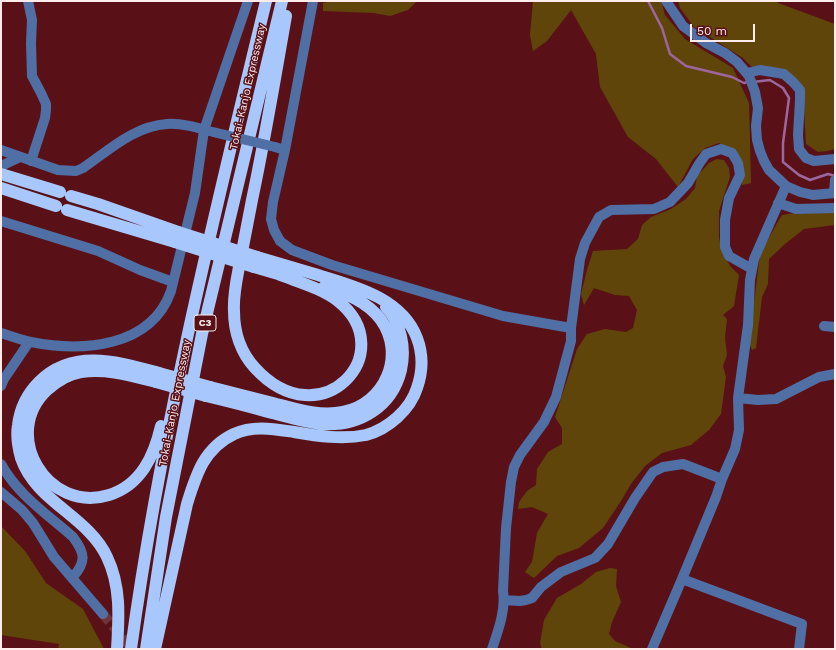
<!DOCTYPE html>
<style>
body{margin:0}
#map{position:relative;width:836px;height:650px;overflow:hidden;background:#591117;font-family:"Work Sans",sans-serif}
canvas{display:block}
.frame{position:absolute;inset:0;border:2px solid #ffeceb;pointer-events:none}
.scale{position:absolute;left:690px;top:24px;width:65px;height:18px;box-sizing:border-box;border:2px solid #ffeceb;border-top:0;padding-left:5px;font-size:12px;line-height:14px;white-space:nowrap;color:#ffeceb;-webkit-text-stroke:3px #591117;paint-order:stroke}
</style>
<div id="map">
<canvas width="836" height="650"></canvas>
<div class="frame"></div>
<div class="scale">50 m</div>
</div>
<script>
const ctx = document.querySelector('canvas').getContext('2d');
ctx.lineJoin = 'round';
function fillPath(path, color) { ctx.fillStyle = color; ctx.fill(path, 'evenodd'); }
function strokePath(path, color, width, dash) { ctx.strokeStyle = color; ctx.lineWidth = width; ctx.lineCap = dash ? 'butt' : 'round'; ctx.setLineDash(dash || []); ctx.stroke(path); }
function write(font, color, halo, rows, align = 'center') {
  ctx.font = font + ' "Work Sans",sans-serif'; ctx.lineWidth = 3; ctx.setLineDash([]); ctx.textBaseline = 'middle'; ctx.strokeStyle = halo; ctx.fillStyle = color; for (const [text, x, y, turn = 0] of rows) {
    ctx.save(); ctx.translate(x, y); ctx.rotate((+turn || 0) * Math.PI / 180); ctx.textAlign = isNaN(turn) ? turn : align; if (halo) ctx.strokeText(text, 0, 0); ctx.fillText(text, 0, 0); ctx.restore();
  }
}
fillPath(new Path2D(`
 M332,1H417L408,10L390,16L374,13L323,11V3Z
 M533,1H661L665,15L685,39L733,68L749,103L751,183L742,185L743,167L730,149L719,143L705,148L693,159L678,187L656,159L628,137L600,87L596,54L571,10L547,41L533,51L530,35Z
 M678,1H776L778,3L835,24V149L827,151L818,152L806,144L804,109L799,91L785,80L754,69L743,58L694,27L680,8Z
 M717,159L724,160L729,168L730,177L719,211V238L723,254L731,267L739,275L734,306L723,315L727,319L725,338L727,355L723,366L726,377L721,414L709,430L691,445L662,453L645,466L631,484L621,501L603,528L579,548L557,556L534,578L525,572L532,562L537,533L548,514L532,507L518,509L519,502L527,491L536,485L537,469L548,452L562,444V428L555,417L577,349L587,334L605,329L626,332L633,328L637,310L629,296L615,295L594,288L584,305L581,294L587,270L593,251L627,249L638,239L642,225L651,217L671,209L686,199L695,188L697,176L709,163Z
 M835,211V225L804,229L785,244L769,259L768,284L762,297L756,348L752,350L749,343L760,254L776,225L782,215L795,213Z
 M1,526L25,551L46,583L83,609L104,649H58L59,644L1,635Z
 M610,568L617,569L616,586L621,602L612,622L609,634L615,641L633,649H542L540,643L544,620L557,598L581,584L596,572Z`), '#60450a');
strokePath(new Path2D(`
 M648,1L662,28L670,54L686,66L732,77L744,83L748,82
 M753,82L770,80L783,88L789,98L783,143V162L799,175L810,180L828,174L835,176`), '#9c669f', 2.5);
strokePath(new Path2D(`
 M103,614L132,649`), '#723237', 10, [10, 5]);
strokePath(new Path2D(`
 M28,1L32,20L31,43L32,76L41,93L46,104V110L45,118L31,161
 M666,1L683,26L706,43L725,53L737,62L749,76L755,92L758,108L756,126L757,140L760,151L764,161L769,170L786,186L800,192L813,195L835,193
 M747,73L760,70L784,74L793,82L800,90V100L798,135L799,149L806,158L814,161L835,159
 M275,147L285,150L273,202L271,219L274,230L280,241L292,250L332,265L503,316L571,328
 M1,150L58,170L76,171L83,168C108,151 134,126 167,124C181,123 195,127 209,131
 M285,150L313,1
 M1,166L20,157
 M834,193L835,180
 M778,203L796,209L835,208
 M1,221L98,251L140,270L173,282
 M824,326L835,327
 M1,333C11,336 21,340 31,342C82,352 151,348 171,291L195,193L204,130L248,1
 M1,386L4,379L29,342
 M738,398L758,400L776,399L819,377L835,374
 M1,464C18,495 47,514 73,537C85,553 87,562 72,578
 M1,492L22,510L33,523L54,557L103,614
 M682,579L716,497L722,479L735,449L739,430L738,398L748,325L750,280L754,259L786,186
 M504,600L520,601L526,600L532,598L541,587L561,572L595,558L608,544L635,498L653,472L663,467L683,464L722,479
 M492,649C498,631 506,610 503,591L506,528L511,482L514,467L520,455L544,422L556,397L571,341V328L580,259L585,243L599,217L611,210L654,209L670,202L688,183L699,164L706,154L721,149L732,153L738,163L740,175L729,198L725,220V247L729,256L752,269
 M652,649L682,579L802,624L799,649`), '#506fa5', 10);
strokePath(new Path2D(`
 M1,174L60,192
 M1,188L56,206
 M71,196L98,204L178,232
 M67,210L175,242
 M254,267L285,276
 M278,274C298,282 321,288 338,301C402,352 321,440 255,368C241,353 234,332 234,311C233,294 237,278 240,262C244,241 248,221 252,200C265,139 275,78 286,16
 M156,382C132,376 107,368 81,372C68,374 57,381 47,390C0,434 47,514 109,495C141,485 154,456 161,426
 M210,387C229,392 249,397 269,402C293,408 318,417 343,412C385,404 406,355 381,320C367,301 345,293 324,287
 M206,396C227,401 247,406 268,412C285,416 303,422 321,424C359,427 392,407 401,370C406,348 401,323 386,307
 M117,649C119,617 121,586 107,557C88,516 36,502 21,458C18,447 16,436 18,425C20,409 27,394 39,382C73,348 118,362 159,373
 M131,649C161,430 214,216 266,1
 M146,649L166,517L202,334L282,1
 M155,649L187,504C196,475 204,448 234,434C253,425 274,429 294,432C317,436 342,440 366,435C388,429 410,410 417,388C423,371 423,354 417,338C402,298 354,286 318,275C298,269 278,263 257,257`), '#a8c7fc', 12);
strokePath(new Path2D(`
 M213,132L275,147`), '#506fa5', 10);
strokePath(new Path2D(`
 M178,232L257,257
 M175,242L254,267
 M159,373L210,387
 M156,382L206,396`), '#a8c7fc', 12);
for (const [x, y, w] of [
 [205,323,22]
]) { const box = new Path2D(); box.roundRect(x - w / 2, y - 8, w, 16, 3); ctx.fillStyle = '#591117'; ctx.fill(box); strokePath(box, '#ffeceb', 1); }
write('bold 10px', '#ffeceb', null, [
 ["C3",205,323]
]);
write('11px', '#ffeceb', '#591117', [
 ["Tokai-Kanjo Expressway",248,87,-77],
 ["Tokai-Kanjo Expressway",175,403,-79]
]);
</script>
